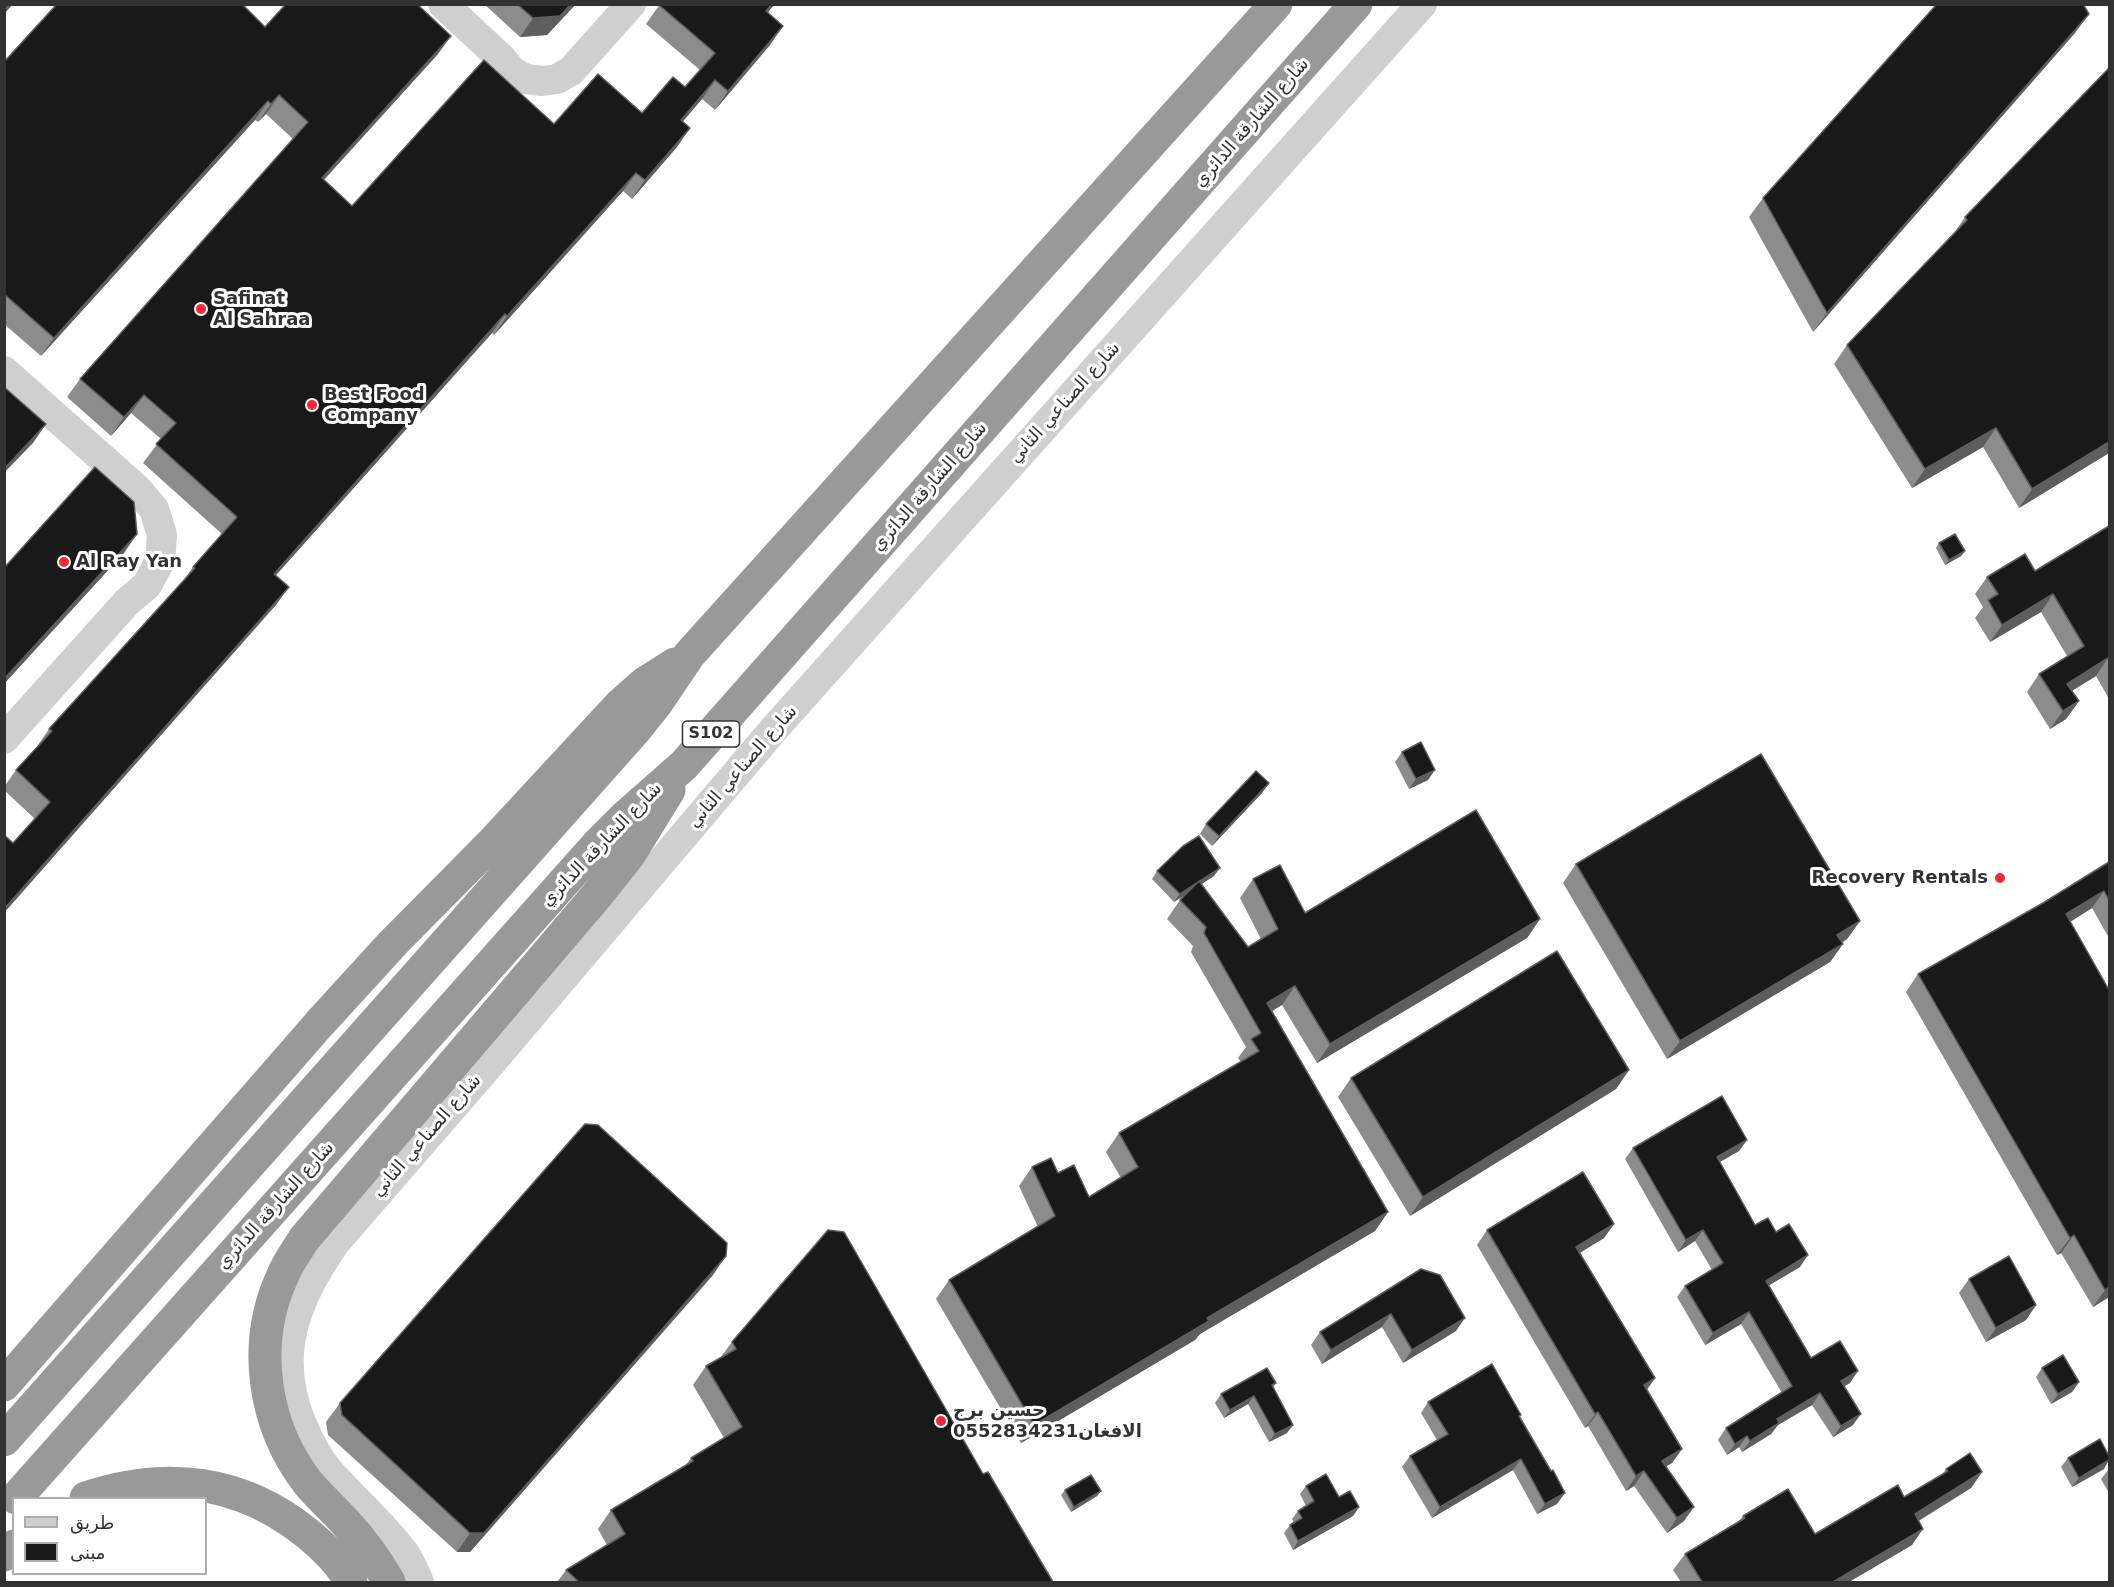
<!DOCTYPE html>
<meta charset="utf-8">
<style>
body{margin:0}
#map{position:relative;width:2114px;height:1587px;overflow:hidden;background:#fff;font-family:"DejaVu Sans",Cairo,sans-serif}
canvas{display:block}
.frame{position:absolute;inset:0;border:6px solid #323232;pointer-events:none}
.legend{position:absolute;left:12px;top:1497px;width:195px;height:78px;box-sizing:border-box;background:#fff;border:2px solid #adadad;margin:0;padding:8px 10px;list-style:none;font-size:18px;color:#323232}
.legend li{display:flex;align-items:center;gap:12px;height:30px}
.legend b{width:30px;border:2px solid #adadad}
</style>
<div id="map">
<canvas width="2114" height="1587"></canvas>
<div class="frame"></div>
<ul class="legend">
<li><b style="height:8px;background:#cfcfcf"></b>طريق</li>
<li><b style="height:16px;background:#191919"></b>مبنى</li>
</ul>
</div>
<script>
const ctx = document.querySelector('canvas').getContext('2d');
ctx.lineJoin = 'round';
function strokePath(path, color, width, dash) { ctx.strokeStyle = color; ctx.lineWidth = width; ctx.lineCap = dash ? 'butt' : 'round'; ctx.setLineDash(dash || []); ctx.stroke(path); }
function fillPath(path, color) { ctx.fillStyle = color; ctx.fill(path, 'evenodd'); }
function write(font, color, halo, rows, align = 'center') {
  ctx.font = font + ' "DejaVu Sans",Cairo,sans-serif'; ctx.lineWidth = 6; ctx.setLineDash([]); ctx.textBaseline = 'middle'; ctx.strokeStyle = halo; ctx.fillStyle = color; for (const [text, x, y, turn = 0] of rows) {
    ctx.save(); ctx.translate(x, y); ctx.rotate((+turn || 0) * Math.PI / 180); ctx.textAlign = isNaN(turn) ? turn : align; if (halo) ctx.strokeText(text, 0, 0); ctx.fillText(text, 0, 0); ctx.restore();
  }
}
strokePath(new Path2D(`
 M443,4L502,59L512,71L526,79L542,81L557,79L571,71L631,4
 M4,371L137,489L154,509L162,535L160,561L147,585L127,602L4,739
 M419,1582C415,1573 411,1563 405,1554C382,1523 353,1499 328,1470C316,1456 308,1439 301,1422C273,1354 296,1299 335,1243L491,1063L774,729L1422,4`), '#cfcfcf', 30);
strokePath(new Path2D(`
 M4,1385L319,1024L393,943L494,841L620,705L645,683L675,664
 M4,1440L636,729L656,704L689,655L1276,4
 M16,1498L597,845L625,817L684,765L1356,4
 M86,1498C166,1471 242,1480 308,1534C324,1547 341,1564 351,1582
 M4,1555L14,1546
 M389,1582C377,1561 363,1541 346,1523C334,1510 320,1497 308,1483C263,1425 251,1343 283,1275C288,1262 297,1251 304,1239L598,894L629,855L669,790`), '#999', 33);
fillPath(new Path2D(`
 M484,4H576L547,35L520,37Z
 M660,4L768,13L770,45L715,110L702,99L682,122L690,128L677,147L632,199L623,191L494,335L492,333L276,575V605L13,843L35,819L4,790V787L16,770L36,748L49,729L183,581L193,567L222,534L143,463L161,439L131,413L111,436L67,397L80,379L293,139L266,114L258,122L255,120L41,356L4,324V62L265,27L438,54L324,180L352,206L554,124L642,113L685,87L700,70L646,24Z
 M2075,33L1813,332L1749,217L1763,198Z
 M2109,68V453L2019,508L1983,447L1912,488L1834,364L1847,345L1954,233L1965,217Z
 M2109,526V699L2096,676L2072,691L2079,701L2066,719L2050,729L2027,692L2039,674L2067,656L2041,612L1990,642L1975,618L1983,607L1975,594L1987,577L2035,571Z
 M1939,543L1965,551L1961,556L1945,565L1936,548Z
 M1402,752L1428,780L1409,789L1395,762Z
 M1269,783L1262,793L1212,846L1200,834L1206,824Z
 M2109,862V938L2092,908L2070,922L2109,1297L2093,1307L2061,1253L2057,1255L1906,992L1918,974L2043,903Z
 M1576,864L1860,921L1847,939L1842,943L1843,944L1830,962L1667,1059L1563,883Z
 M1157,871L1214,876L1201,884L1248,947L1261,939L1240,898L1253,879L1305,913L1540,919L1527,938L1317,1063L1282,1005L1271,1011L1388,1212L1375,1231L1200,1334L1195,1340L1021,1443L936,1299L949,1280L1038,1227L1019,1186L1032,1167L1058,1173L1089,1197L1121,1178L1106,1152L1119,1133L1241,1062L1238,1058L1246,1047L1191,952L1193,946L1167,919L1180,900L1185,895L1174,902L1152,879Z
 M1629,1070L1616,1089L1410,1216L1338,1097L1351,1078Z
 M1747,1140L1739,1151L1720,1162L1755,1225L1776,1232L1800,1267L1769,1285L1811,1358L1850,1383L1844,1386L1853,1425L1833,1437L1812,1405L1778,1425L1771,1434L1742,1452L1739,1447L1727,1455L1718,1440L1726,1428L1782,1393L1741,1324L1705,1345L1677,1297L1685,1286L1712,1270L1695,1241L1678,1252L1625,1159L1633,1148Z
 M1614,1224L1604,1238L1580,1253L1655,1378L1647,1390L1682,1449L1672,1463L1666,1466L1684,1521L1667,1533L1634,1486L1626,1491L1588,1426L1585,1428L1477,1245L1487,1230Z
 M1421,1269L1456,1331L1403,1363L1382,1327L1322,1364L1311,1345L1320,1332Z
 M713,1275L470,1552H457L328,1435L326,1422L340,1403Z
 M1969,1279L2036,1305L2026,1320L1986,1342L1959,1293Z
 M732,1342L983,1474L1053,1582H557L566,1570L607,1545L598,1529L611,1510L685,1466L691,1458L724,1438L693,1385L706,1366L720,1358Z
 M2042,1368L2079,1382L2072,1392L2051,1404L2036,1377Z
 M1276,1383L1273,1387L1287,1433L1269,1442L1248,1404L1224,1418L1215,1403L1221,1394Z
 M1428,1402L1519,1417L1557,1504L1537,1514L1513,1470L1432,1518L1402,1467L1410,1456L1437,1440L1421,1413Z
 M2068,1458L2104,1469L2072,1487L2061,1467Z
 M1946,1469L1982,1472L1971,1488L1919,1521L1912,1545L1849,1582H1681L1673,1570L1685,1554L1739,1521L1743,1516L1815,1534L1904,1497L1942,1475Z
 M2109,1469V1493L2101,1479Z
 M1306,1486L1339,1497L1359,1507L1353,1516L1293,1550L1284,1533L1290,1525L1294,1523L1292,1519L1298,1511L1306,1506L1300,1494Z
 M1065,1490L1101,1491L1097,1496L1071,1512L1061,1495Z`), '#8c8c8c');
fillPath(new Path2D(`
 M9,4H13L4,14V10Z
 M571,4H576L547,35L520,37L533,18Z
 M772,4H775L753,30L766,11Z
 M2089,14L2075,33L1813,332L1827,313Z
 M783,26L770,45L715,110L728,91Z
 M451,36L438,54L308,197L322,178Z
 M715,80L702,99L668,139L681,120Z
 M279,95L266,114L258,122L271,104Z
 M268,101L255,120L41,356L54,338Z
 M690,128L677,147L632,199L645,180Z
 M636,173L623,191L494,335L507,316Z
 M505,314L492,333L261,592L274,574Z
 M144,395L131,413L111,436L124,417Z
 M46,424L33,443L4,473V469Z
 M1996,428L1983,447L1912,488L1925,469Z
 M2109,442V453L2019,508L2032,489Z
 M137,534L124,553L4,684V679Z
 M1965,551L1961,556L1945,565L1949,560Z
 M289,587L276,605L4,913V909Z
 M2053,594L2041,612L1990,642L2002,625Z
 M2108,658L2096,676L2055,701L2067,684Z
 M2079,701L2066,719L2050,729L2063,711Z
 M1435,770L1428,780L1409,789L1416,779Z
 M1269,783L1262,793L1212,846L1219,836Z
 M1220,868L1214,876L1174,902L1180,894Z
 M2104,891L2092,908L2054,932L2066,914Z
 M1540,919L1527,938L1317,1063L1330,1044Z
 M1860,921L1847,939L1824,953L1837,935Z
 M1843,944L1830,962L1667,1059L1680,1041Z
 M1295,986L1282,1005L1254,1022L1267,1003Z
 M1629,1070L1616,1089L1410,1216L1423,1197Z
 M1747,1140L1739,1151L1709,1168L1717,1157Z
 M1388,1212L1375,1231L1200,1334L1195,1340L1021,1443L1034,1425L1207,1318Z
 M1614,1224L1604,1238L1566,1261L1576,1247Z
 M1703,1230L1695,1241L1678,1252L1686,1240Z
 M2074,1235L2061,1253L2057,1255L2070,1238Z
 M1808,1255L1800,1267L1758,1292L1766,1281Z
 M726,1256L713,1275L470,1552H457L470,1533Z
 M2109,1287V1297L2093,1307L2105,1290Z
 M2036,1305L2026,1320L1986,1342L1996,1328Z
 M1749,1312L1741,1324L1705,1345L1713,1333Z
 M1391,1314L1382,1327L1322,1364L1331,1350Z
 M1465,1318L1456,1331L1403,1363L1412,1350Z
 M1858,1371L1850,1383L1833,1393L1841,1381Z
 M1655,1378L1644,1393V1385Z
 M2079,1382L2072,1392L2051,1404L2058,1394Z
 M1820,1393L1812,1405L1778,1425L1771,1434L1742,1452L1750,1441L1777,1419Z
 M1254,1396L1248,1404L1224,1418L1230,1410Z
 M1598,1412L1588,1426L1585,1428L1595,1414Z
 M1861,1414L1853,1425L1833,1437L1841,1426Z
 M1293,1425L1287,1433L1269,1442L1275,1434Z
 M1747,1436L1739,1447L1727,1455L1735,1444Z
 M1682,1449L1672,1463L1652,1475L1662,1461Z
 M1521,1459L1513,1470L1432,1518L1440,1507Z
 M2109,1460L2104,1469L2072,1487L2079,1478Z
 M1644,1471L1634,1486L1626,1491L1636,1476Z
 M1982,1472L1971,1488L1903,1530L1915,1514Z
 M1101,1491L1097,1496L1071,1512L1074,1507Z
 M1565,1493L1557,1504L1537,1514L1545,1504Z
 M1359,1507L1353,1516L1293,1550L1298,1541Z
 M1694,1507L1684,1521L1667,1533L1677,1518Z
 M1923,1529L1912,1545L1849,1582H1833Z`), '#5e5e5e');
const building = new Path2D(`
 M4,4H9L4,10Z
 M57,4H242L265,27L286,4H417L451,36L322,178L352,206L484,60L554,124L598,74L642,113L673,77L685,87L715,53L659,5L660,4H772L766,11L783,26L728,91L715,80L681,120L690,128L645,180L636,173L507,316L505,314L274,574L289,587L4,909V835L13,843L50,802L16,770L52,731L49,729L195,568L193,567L237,517L156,444L176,423L144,395L124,417L80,379L308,122L279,95L271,104L268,101L54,338L4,294V62Z
 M517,4H571L560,16L533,18Z
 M1937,4H2083L2089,14L1827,313L1763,198Z
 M2109,68V442L2032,489L1996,428L1925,469L1847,345L1967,220L1965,217Z
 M4,387L46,424L4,469Z
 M95,467L134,502L137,534L4,679V568Z
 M2109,526V661L2108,658L2067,684L2079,701L2063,711L2039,674L2084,646L2053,594L2002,625L1988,600L1998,594L1987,577L2025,554L2035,571Z
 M1955,534L1965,551L1949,560L1939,543Z
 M1421,742L1435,770L1416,779L1402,752Z
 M1761,754L1860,921L1837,935L1843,944L1680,1041L1576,864Z
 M1256,771L1269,783L1219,836L1206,824Z
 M1476,810L1540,919L1330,1044L1295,986L1267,1003L1388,1212L1207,1318L1209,1321L1034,1425L949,1280L1055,1216L1032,1167L1051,1158L1058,1173L1074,1165L1089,1197L1138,1167L1119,1133L1259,1051L1251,1039L1261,1033L1204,933L1206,927L1180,900L1199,881L1248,947L1278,929L1253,879L1280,865L1305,913Z
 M1199,836L1220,868L1180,894L1157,871L1183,846Z
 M2109,862V900L2104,891L2066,914L2109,990V1287L2105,1290L2074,1235L2070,1238L1918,974L2043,903Z
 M1557,951L1629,1070L1423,1197L1351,1078Z
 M1722,1096L1747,1140L1717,1157L1755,1225L1768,1218L1776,1232L1789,1224L1808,1255L1766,1281L1811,1358L1840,1341L1858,1371L1841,1381L1861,1414L1841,1426L1820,1393L1777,1419L1779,1423L1750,1441L1747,1436L1735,1444L1726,1428L1792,1386L1749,1312L1713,1333L1685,1286L1723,1263L1703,1230L1686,1240L1633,1148Z
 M585,1124L598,1125L727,1243L726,1256L484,1533H470L342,1415L340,1403Z
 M1583,1172L1614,1224L1576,1247L1655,1378L1644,1385L1682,1449L1662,1461L1694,1507L1677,1518L1644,1471L1636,1476L1598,1412L1595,1414L1487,1230Z
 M828,1230L844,1232L983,1474L988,1472L1053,1582H579L566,1570L625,1534L611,1510L693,1461L691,1458L742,1427L706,1366L736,1349L732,1342Z
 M2009,1256L2036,1305L1996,1328L1969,1279Z
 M1421,1269L1440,1275L1465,1318L1412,1350L1391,1314L1331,1350L1320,1332Z
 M2063,1355L2079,1382L2058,1394L2042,1368Z
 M1492,1364L1521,1415L1519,1416L1551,1471L1553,1470L1565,1493L1545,1504L1521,1459L1440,1507L1410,1456L1448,1434L1428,1402Z
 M1267,1368L1276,1383L1272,1385L1293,1425L1275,1434L1254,1396L1230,1410L1221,1394Z
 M2100,1439L2109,1456V1460L2079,1478L2068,1458Z
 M1970,1453L1982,1472L1915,1514L1923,1529L1833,1582H1702L1685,1554L1745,1518L1743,1516L1788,1489L1815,1534L1898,1485L1904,1497L1948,1471L1946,1469Z
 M1326,1474L1339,1497L1350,1491L1359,1507L1298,1541L1290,1525L1302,1518L1298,1511L1314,1501L1306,1486Z
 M1091,1475L1101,1491L1074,1507L1065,1490Z`);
fillPath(building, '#191919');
strokePath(building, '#5e5e5e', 1.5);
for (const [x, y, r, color] of [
 [201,309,6,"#f62835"],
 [312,405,6,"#f62835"],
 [64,562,6,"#f62835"],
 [2000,878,6,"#f62835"],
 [941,1421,6,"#f62835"]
]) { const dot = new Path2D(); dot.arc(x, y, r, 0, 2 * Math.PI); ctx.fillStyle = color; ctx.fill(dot); strokePath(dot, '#fff', 2); }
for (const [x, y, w] of [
 [711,734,57]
]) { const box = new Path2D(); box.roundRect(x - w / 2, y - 13, w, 26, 4.5); ctx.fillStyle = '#fff'; ctx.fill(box); strokePath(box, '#323232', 1.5); }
write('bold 16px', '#323232', null, [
 ["S102",711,734]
]);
write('18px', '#323232', '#fff', [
 ["شارع الشارقة الدائري",1252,123,-49],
 ["شارع الصناعي الثاني",1065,403,-48],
 ["شارع الشارقة الدائري",930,487,-49],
 ["شارع الصناعي الثاني",743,767,-49],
 ["شارع الشارقة الدائري",602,845,-46],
 ["شارع الصناعي الثاني",427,1136,-49],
 ["شارع الشارقة الدائري",276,1206,-48]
]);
write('bold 18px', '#323232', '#fff', [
 ["Safinat",213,299],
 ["Al Sahraa",213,320],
 ["Best Food",324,395],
 ["Company",324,416],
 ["Al Ray Yan",76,562],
 ["Recovery Rentals",1988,878,"right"],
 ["حسين برج",953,1411],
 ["الافغان0552834231",953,1432]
], 'left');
</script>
